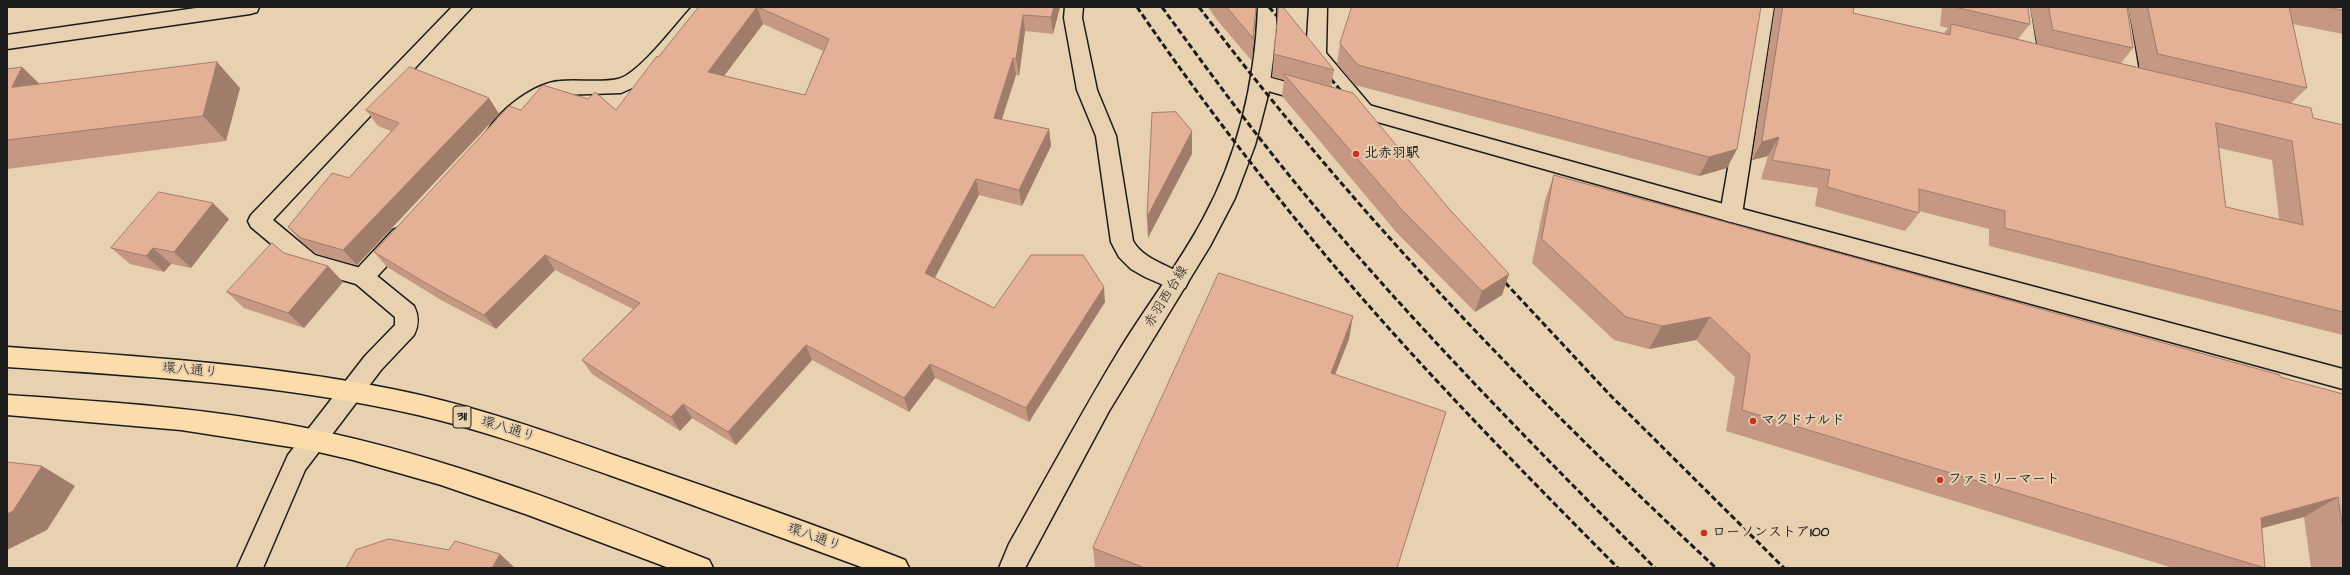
<!DOCTYPE html>
<meta charset="utf-8">
<style>
body{margin:0}
#map{position:relative;width:2350px;height:575px;overflow:hidden;background:#e8d1b1;font-family:"Architects Daughter",sans-serif}
canvas{display:block}
.frame{position:absolute;inset:0;border:8px solid #1c1c1c;pointer-events:none}
</style>
<div id="map">
<canvas width="2350" height="575"></canvas>
<div class="frame"></div>
</div>
<script>
const ctx = document.querySelector('canvas').getContext('2d');
ctx.lineJoin = 'round';
function strokePath(path, color, width, dash) { ctx.strokeStyle = color; ctx.lineWidth = width; ctx.lineCap = dash ? 'butt' : 'round'; ctx.setLineDash(dash || []); ctx.stroke(path); }
function fillPath(path, color) { ctx.fillStyle = color; ctx.fill(path, 'evenodd'); }
function write(font, color, halo, rows, align = 'center') {
  ctx.font = font + ' "Architects Daughter","Klee One",sans-serif'; ctx.lineWidth = 4; ctx.setLineDash([]); ctx.textBaseline = 'middle'; ctx.strokeStyle = halo; ctx.fillStyle = color; for (const [text, x, y, turn = 0] of rows) {
    ctx.save(); ctx.translate(x, y); ctx.rotate((+turn || 0) * Math.PI / 180); ctx.textAlign = isNaN(turn) ? turn : align; if (halo) ctx.strokeText(text, 0, 0); ctx.fillText(text, 0, 0); ctx.restore();
  }
}
const service = new Path2D(`
 M692,7H712L648,81L621,93L560,95L526,113L504,137L497,140L490,137L487,132C499,110 534,83 560,81C578,79 600,83 618,79C639,74 676,24 692,7Z
 M2012,7H2030L2038,56L2035,61L2028,63L2021,61L2018,56Z
 M2110,7H2128L2140,79L2137,84L2130,86L2123,84L2120,79Z
 M401,227L409,230L412,236L409,242L371,283L363,286L355,283L352,277L355,271L393,230Z`);
const minor = new Path2D(`
 M203,7H259L257,12L250,14L7,49V35Z
 M452,7H472L273,220L315,255L371,271L414,306C419,316 419,325 414,335L381,370L305,470L263,568H237L288,455L365,356L395,325V317L356,284L300,268L251,227L248,221L251,215Z
 M1065,7H1083L1082,18L1097,90L1116,136L1133,241C1146,264 1180,266 1188,282L1185,288L1177,291L1145,277L1131,269L1119,257L1111,242L1096,136L1077,90L1064,18Z
 M1309,7H1327L1326,53L1371,106L1374,111L1371,116L1364,119L1357,116L1309,60L1306,55Z
 M1756,7H1774L1742,214L1738,220L1731,222L1724,220L1720,214Z`);
const tertiary = new Path2D(`
 M1261,75L1731,206L2343,369V389L1731,222L1254,87L1251,82L1254,77Z`);
const secondary = new Path2D(`
 M1258,7H1276V35L1269,91L1255,145L1235,198L1210,246L1109,411L1025,568H999L1009,544C1046,479 1081,413 1120,349C1147,305 1179,264 1203,219C1239,153 1255,81 1258,7Z`);
const primary = new Path2D(`
 M7,347C136,356 265,364 392,389C473,405 551,433 628,460C721,492 814,524 905,560L909,568H864C779,537 694,505 609,475C546,453 483,430 418,415C283,384 144,376 7,367Z
 M7,395C109,402 211,408 311,429C447,457 580,509 709,560L713,568H669L528,515L441,485L353,460L310,450L181,430L7,415Z`);
strokePath(service, '#1c1c1c', 3);
strokePath(minor, '#1c1c1c', 3);
strokePath(tertiary, '#1c1c1c', 3);
strokePath(secondary, '#1c1c1c', 3);
strokePath(primary, '#1c1c1c', 3);
fillPath(service, '#e8d1b1');
fillPath(minor, '#e8d1b1');
fillPath(tertiary, '#e8d1b1');
fillPath(secondary, '#e8d1b1');
fillPath(primary, '#fddcac');
strokePath(new Path2D(`
 M1137,7C1189,83 1244,156 1302,227C1400,347 1509,458 1618,568
 M1162,7C1217,83 1273,159 1335,230C1436,347 1545,458 1655,568
 M1199,7C1352,210 1530,395 1716,568
 M1269,7L1285,25
 M1325,72L1347,98
 M1499,276L1610,395L1784,568`), '#1c1c1c', 3, [6, 3]);
fillPath(new Path2D(`
 M699,7H1060L1053,34L1025,31L1019,76L1016,75L1001,120L1049,129L1051,146L1022,206L979,195L935,278L994,308L1105,302L1029,422L935,378L909,412L812,360L736,445L692,418L680,431L592,374L582,360L633,309L555,270L496,329L441,300L387,267L374,252L521,110H616ZM763,24L823,51L805,95L724,76Z
 M1208,7H1256L1252,61L1217,20Z
 M1775,7H1854L1853,13L1944,33L1948,28L1940,26L1942,7H2028L2030,24L2018,39L2037,44L2030,7H2127L2133,48L2121,63L2140,68L2128,7H2343V34L2293,24L2307,88L2291,103L2313,118L2343,125V335L1989,246V229L1919,211V213L1905,231L1815,206L1818,188L1761,179L1768,156L1752,160ZM2219,148L2272,160L2279,219L2226,207Z
 M1340,44L1737,149L1727,168L1699,176L1355,85L1337,64Z
 M1274,54L1332,68L1334,70L1331,87L1450,210L1509,274L1502,295L1475,312L1397,233L1282,96L1284,80L1272,77Z
 M22,67L39,84L240,88L226,141L7,169V69Z
 M489,98L499,114L357,265L316,254L303,243L288,227L349,178L391,131L378,126L366,110Z
 M1554,175L2280,377L2343,394V568H2311L2304,517L2262,528L2265,568H2173L1726,431L1735,377L1696,340L1649,349L1614,340L1532,263L1545,200Z
 M229,219L191,268L171,264L164,272L130,264L111,248Z
 M284,253L328,266L343,282L304,328L244,308L227,292Z
 M1349,339L1335,374L1397,568H1098L1095,567L1093,548Z`), '#c49882');
fillPath(new Path2D(`
 M757,7L763,24L715,88L708,72Z
 M1054,7H1060L1053,34L1051,17Z
 M1256,7L1252,61L1253,38Z
 M1023,15L1025,31L1019,76L1016,59Z
 M1013,58L1016,75L997,135L994,118Z
 M217,62L240,88L226,141L203,116Z
 M22,67L49,93L12,87Z
 M489,98L499,114L357,265L343,250Z
 M1049,129L1051,146L1022,206L1019,190Z
 M1192,131V154L1148,238L1147,217Z
 M1779,137L1768,156L1752,160L1762,142Z
 M1737,149L1727,168L1699,176L1709,157Z
 M976,179L979,195L929,288L925,273Z
 M213,203L229,219L191,268L174,252Z
 M153,248L171,264L164,272L146,256Z
 M545,255L555,270L496,329L484,315Z
 M328,266L343,282L304,328L288,313Z
 M1509,274L1502,295L1475,312L1482,291Z
 M1104,287L1105,302L1029,422L1026,408Z
 M1353,316L1349,339L1327,395L1331,373Z
 M1710,317L1696,340L1649,349L1662,326Z
 M806,345L812,360L736,445L728,432Z
 M930,364L935,378L909,412L904,398Z
 M683,404L692,418L680,431L671,417Z
 M42,466L75,486L47,530L7,550V514Z
 M2338,497L2304,517L2228,537L2261,518Z
 M500,554L514,567L513,568H492Z`), '#a07c6a');
const building = new Path2D(`
 M699,7H757L708,72L805,95L829,39L758,7H1054L1051,17L1023,15L1016,59L1013,58L994,118L1049,129L1019,190L976,179L925,273L994,308L1031,255H1083L1104,287L1026,408L930,364L904,398L806,345L728,432L683,404L671,417L582,360L640,303L545,255L484,315L429,285L374,252L509,106L521,110L543,85L588,99L595,92L616,110L657,56L658,57Z
 M1227,7H1256L1253,38Z
 M1279,7H1283L1334,70L1274,54Z
 M1352,7H1761L1737,149L1709,157L1358,65L1340,44Z
 M1783,7H1854L1853,13L1950,35L1951,24L2311,108L2313,118L2343,125V312L2005,228V211L1919,189V213L1827,187L1830,170L1772,160L1779,137L1762,142ZM2216,123L2292,141L2303,225L2226,207Z
 M1955,7H2028L2030,24Z
 M2049,7H2127L2133,48L2053,30Z
 M2148,7H2289L2307,88L2158,54Z
 M2327,7H2343V10Z
 M217,62L203,116L7,140V69L22,67L12,87Z
 M410,67L489,98L343,250L301,238L288,227L332,173L349,178L399,123L366,110Z
 M1284,74L1353,93L1450,210L1509,274L1482,291L1403,211Z
 M1176,112L1192,131L1147,217L1152,113Z
 M1554,175L2280,375V377L2343,394V529L2338,497L2261,518L2265,568L1742,410L1750,355L1710,317L1662,326L1626,317L1542,239Z
 M159,192L213,203L174,252L153,248L146,256L111,248Z
 M272,243L284,253L328,266L288,313L227,292Z
 M1219,273L1353,316L1331,373L1446,412L1397,568H1145L1093,548Z
 M7,462L42,466L13,511L7,514Z
 M389,539L449,550L455,541L500,554L492,568H346L356,550Z`);
fillPath(building, '#e4b197');
strokePath(building, '#a07c6a', 1);
for (const [x, y, r, color] of [
 [1356,154,4,"#c8321e"],
 [1753,421,4,"#c8321e"],
 [1940,480,4,"#c8321e"],
 [1704,533,4,"#c8321e"]
]) { const dot = new Path2D(); dot.arc(x, y, r, 0, 2 * Math.PI); ctx.fillStyle = color; ctx.fill(dot); strokePath(dot, '#e8d1b1', 1.5); }
for (const [x, y, w] of [
 [462,417,18]
]) { const box = new Path2D(); box.roundRect(x - w / 2, y - 11, w, 22, 3); ctx.fillStyle = '#e8d1b1'; ctx.fill(box); strokePath(box, '#1c1c1c', 1); }
write('bold 13px', '#1c1c1c', null, [
 ["311",462,417]
]);
write('bold 14px', '#1c1c1c', '#e8d1b1', [
 ["北赤羽駅",1364,154],
 ["マクドナルド",1761,421],
 ["ファミリーマート",1948,480],
 ["ローソンストア100",1712,533]
], 'left');
write('14px', '#1c1c1c', '#e8d1b1', [
 ["赤羽西台線",1167,297,-58],
 ["環八通り",190,371,5],
 ["環八通り",508,430,17],
 ["環八通り",814,538,20]
]);
</script>
